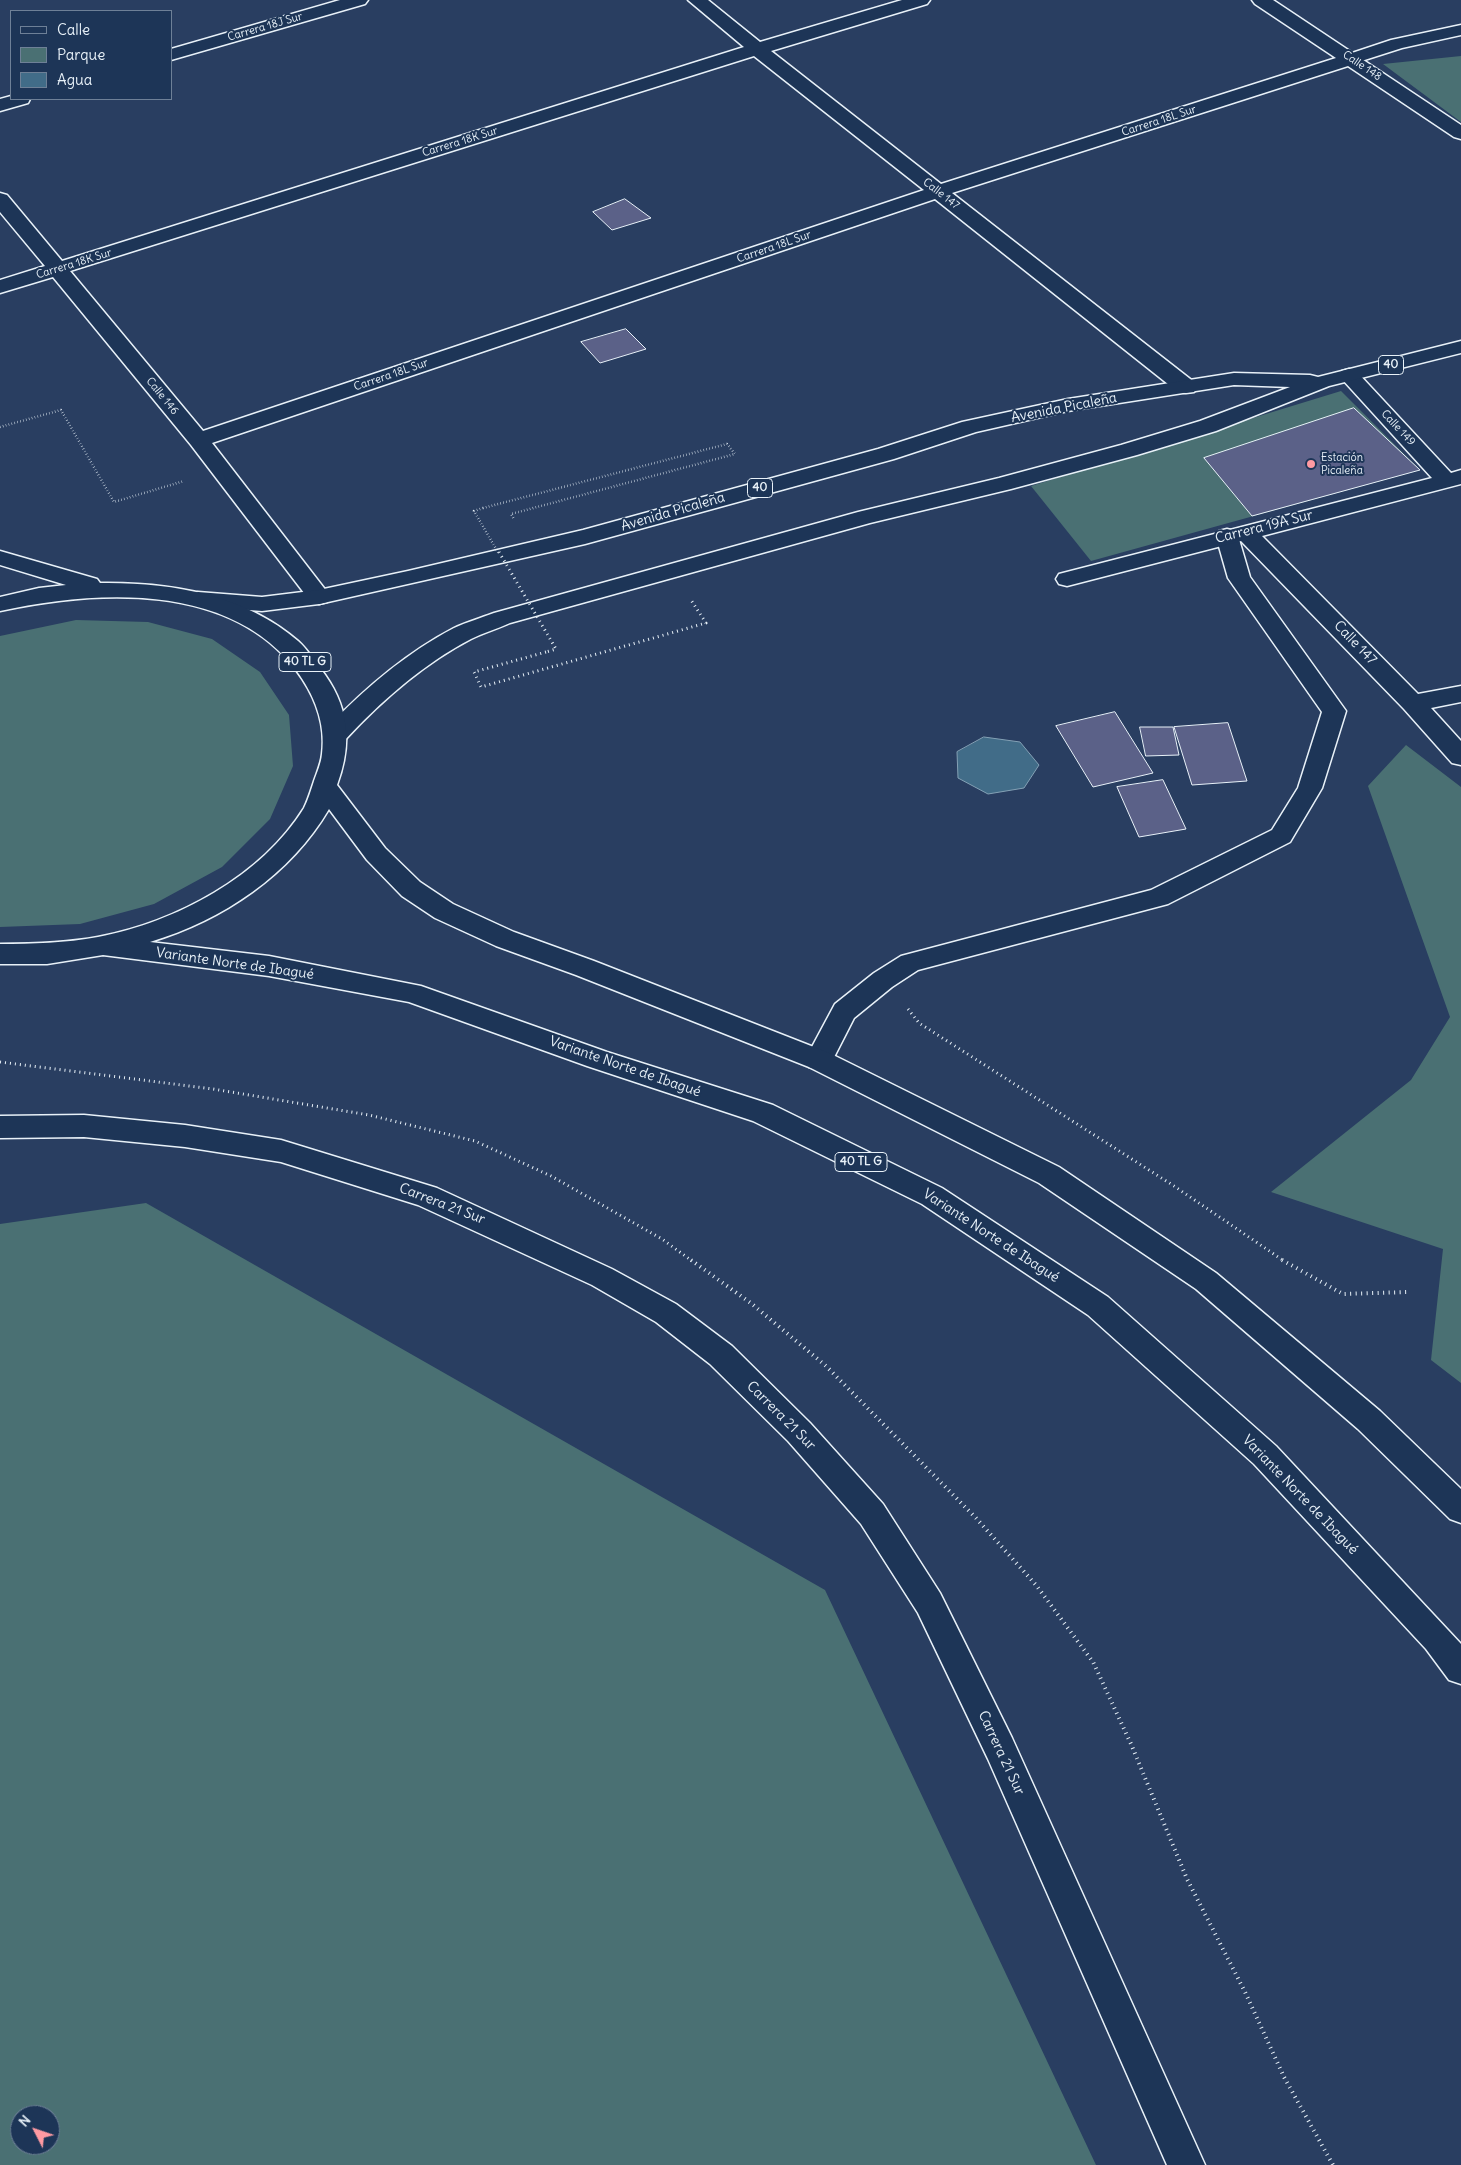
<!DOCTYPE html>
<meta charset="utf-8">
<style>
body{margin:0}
#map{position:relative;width:1461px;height:2165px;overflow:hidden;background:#293e61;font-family:Delius,sans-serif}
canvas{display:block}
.legend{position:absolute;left:10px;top:10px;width:162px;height:90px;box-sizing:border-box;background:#1d3557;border:1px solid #6e8097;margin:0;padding:6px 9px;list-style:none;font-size:15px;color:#e8f1f8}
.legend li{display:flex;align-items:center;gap:10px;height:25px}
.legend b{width:25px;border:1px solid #6e8097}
.north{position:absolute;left:10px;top:2105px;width:50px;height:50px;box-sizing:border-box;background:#1d3557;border:1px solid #6e8097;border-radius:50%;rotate:311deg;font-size:14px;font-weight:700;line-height:20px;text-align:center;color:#e8f1f8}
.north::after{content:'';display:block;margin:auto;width:18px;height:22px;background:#ff9aa2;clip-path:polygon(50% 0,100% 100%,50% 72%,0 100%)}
</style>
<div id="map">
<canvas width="1461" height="2165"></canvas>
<ul class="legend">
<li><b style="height:6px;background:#1d3557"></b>Calle</li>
<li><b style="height:14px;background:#4a7073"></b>Parque</li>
<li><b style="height:14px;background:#416c88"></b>Agua</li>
</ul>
<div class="north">N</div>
</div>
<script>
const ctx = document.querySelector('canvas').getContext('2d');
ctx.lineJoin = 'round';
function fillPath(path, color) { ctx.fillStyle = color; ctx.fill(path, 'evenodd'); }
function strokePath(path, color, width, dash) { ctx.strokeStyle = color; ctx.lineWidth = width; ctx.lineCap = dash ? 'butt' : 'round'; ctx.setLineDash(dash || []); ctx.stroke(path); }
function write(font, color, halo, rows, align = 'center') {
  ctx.font = font + ' Delius,sans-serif'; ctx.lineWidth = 4; ctx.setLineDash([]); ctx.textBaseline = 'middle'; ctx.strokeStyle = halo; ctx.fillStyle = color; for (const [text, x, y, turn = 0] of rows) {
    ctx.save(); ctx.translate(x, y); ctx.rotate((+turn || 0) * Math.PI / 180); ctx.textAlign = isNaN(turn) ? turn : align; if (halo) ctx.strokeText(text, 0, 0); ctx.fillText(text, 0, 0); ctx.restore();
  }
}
fillPath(new Path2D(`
 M1461,56V122L1383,64Z
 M1341,391L1420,470L1091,561L1031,486Z
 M76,620L148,622L212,639L260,672L289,715L293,766L270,819L222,867L154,904L80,924L0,927V636Z
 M1406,745L1461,787V1383L1431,1360L1443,1249L1271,1192L1411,1080L1450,1017L1368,786Z
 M146,1203L825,1590L1096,2165H0V1224ZM20,2115H50V2145H20Z`), '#4a7073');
const water = new Path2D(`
 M984,737L1020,742L1039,765L1024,788L988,794L958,778L957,752Z`);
fillPath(water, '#416c88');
strokePath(water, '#84a1b5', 1);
const building = new Path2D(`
 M625,199L651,218L612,230L593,212Z
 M626,329L646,349L600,363L581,342Z
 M1354,408L1420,470L1252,516L1204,458Z
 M1115,712L1153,773L1093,787L1056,726Z
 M1228,723L1247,781L1192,785L1174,727Z
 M1140,727H1173L1179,755L1146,756Z
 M1163,780L1186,829L1139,837L1117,787Z`);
fillPath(building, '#5b6188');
strokePath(building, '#e8f1f8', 1);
const service = new Path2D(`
 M1461,25V35L1402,48L1352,64L1346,63L1343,59L1346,55L1391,40Z
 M1227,529L1235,531L1238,536L1250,577L1346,711L1322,788L1290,842L1168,904L918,970L892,987L854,1018L829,1067L819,1070L809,1067L805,1060L835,1004L874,973L901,956L1151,890L1272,830L1298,788L1322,712L1228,578L1216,536L1219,531Z`);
const minor = new Path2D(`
 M340,0H368L365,4L171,60V49Z
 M688,0H708L760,42L902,0H930L927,4L771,51L941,184L1336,58L1255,4L1252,0H1273L1461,125V139L1454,137L1348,66L952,193L1194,382L1197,387L1194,392L1186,393L1178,392L935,199L212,443L327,592L331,597L327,602L319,604L311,602L191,445L53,277L0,293V280L45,266L0,212V193L7,195L62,261L744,47ZM754,56L924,190L203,431L70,271Z
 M11,96V99H30L28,103L0,111V99Z
 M1349,369L1356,371L1451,473L1461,470V484L1262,536L1418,694L1461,686V702L1431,708L1461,741V765L1452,763L1404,709L1241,541L1067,586L1059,584L1056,579L1059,574L1432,478L1342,379L1338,375L1342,371Z
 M84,1115L185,1125L281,1140L437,1188L612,1269L676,1304L732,1346L810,1423L883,1504L940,1593L1012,1738L1205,2165H1167L988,1759L918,1613L861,1524L788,1441L710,1364L656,1322L592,1285L418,1205L281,1162L185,1147L84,1137L0,1138V1116Z`);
const primary = new Path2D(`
 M1461,341V353L1329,386L1216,431L1137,455L1011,489L870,523L510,623C497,629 483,633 471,639C423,664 380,702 344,741L335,743L326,741L323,735L326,729C363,690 406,653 454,628C467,622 481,618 494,613L858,512L999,478L1121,445L1200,421L1290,387L1234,385L1068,411L976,432L894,459L585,544L319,604L262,611L198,606L190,604L186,599L190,594L198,592L262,597L319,590L408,571L583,530L878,449L962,422L1068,399L1234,373L1310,375L1318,377Z`);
const trunk = new Path2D(`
 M0,551L97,579L100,583C169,582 244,594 298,641C307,649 313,659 320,668C349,705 353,742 337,785L385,848L420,882L453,904L514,932L594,961L829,1053L1059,1167L1216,1273L1380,1411L1461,1489V1523L1450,1519L1358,1429L1196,1289L1039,1183L809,1067L576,975L496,946L435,918L402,896L367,860L329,809C290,875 223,920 150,942L269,956L421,986L607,1052L773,1105L942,1188L1108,1297L1276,1446L1461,1644V1684L1449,1680L1426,1649L1254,1464L1088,1315L922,1204L753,1121L587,1066L409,1002L269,976L103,955L47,964H0V944C33,944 65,943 98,937C176,922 261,877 304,808C308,800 311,790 314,781C317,772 321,764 322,754C326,723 314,694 296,670C229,582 97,590 0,611V597L39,588L66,585L0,565Z`);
strokePath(service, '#e8f1f8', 3);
strokePath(minor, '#e8f1f8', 3);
strokePath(primary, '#e8f1f8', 3);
strokePath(trunk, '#e8f1f8', 3);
strokePath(new Path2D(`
 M0,427L61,410L114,502L184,481
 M483,508L727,444L735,454L511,514L514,519`), '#e8f1f8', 2.5, [0.5, 2.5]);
strokePath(new Path2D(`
 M546,652L474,672L481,687L706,623L691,600
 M908,1009L919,1023L1174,1186L1284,1261
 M0,1062L213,1089L369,1115L475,1141L551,1176L662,1239L692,1261`), '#e8f1f8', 3, [1, 4]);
strokePath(new Path2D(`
 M691,1260L752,1304L826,1366L976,1518L1036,1585L1093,1662L1131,1744L1187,1879L1245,1992L1284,2077L1333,2165
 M1282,1260L1343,1294L1409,1292`), '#e8f1f8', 4, [1, 4.5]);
fillPath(service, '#1d3557');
fillPath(minor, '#1d3557');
fillPath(primary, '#1d3557');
fillPath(trunk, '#1d3557');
strokePath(new Path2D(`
 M483,508L474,511L499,554`), '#e8f1f8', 2.5, [0.5, 2.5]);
strokePath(new Path2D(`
 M499,552L556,649L546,652`), '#e8f1f8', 3, [1, 4]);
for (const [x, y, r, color] of [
 [1311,464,5,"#ff9aa2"]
]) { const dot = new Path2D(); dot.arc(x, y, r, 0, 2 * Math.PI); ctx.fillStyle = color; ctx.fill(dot); strokePath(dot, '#1d3557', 2); }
write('11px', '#e8f1f8', '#1d3557', [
 ["Carrera 18J Sur",265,27,-16],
 ["Calle 148",1362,66,34],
 ["Carrera 18L Sur",1159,121,-18],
 ["Carrera 18K Sur",460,142,-17],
 ["Calle 147",941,194,38],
 ["Carrera 18L Sur",774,247,-19],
 ["Carrera 18K Sur",74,264,-17],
 ["Carrera 18L Sur",391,375,-19],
 ["Calle 146",162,396,51],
 ["Calle 149",1398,428,47]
]);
write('11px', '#e8f1f8', '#1d3557', [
 ["Estación",1321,458],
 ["Picaleña",1321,471]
], 'left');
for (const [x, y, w] of [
 [1391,365,25],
 [760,488,25],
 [305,662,52],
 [861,1162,52]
]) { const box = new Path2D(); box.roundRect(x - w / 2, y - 9.5, w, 19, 4); ctx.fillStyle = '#1d3557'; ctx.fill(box); strokePath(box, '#e8f1f8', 1); }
write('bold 12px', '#e8f1f8', null, [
 ["40",1391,365],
 ["40",760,488],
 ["40 TL G",305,662],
 ["40 TL G",861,1162]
]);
write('14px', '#e8f1f8', '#1d3557', [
 ["Avenida Picaleña",1064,408,-11],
 ["Avenida Picaleña",673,512,-16],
 ["Carrera 19A Sur",1264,527,-14],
 ["Calle 147",1355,643,46],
 ["Variante Norte de Ibagué",235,964,8],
 ["Variante Norte de Ibagué",625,1067,19],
 ["Carrera 21 Sur",442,1204,21],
 ["Variante Norte de Ibagué",991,1236,33],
 ["Carrera 21 Sur",781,1416,45],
 ["Variante Norte de Ibagué",1300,1495,46],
 ["Carrera 21 Sur",1001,1753,65]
]);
</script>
